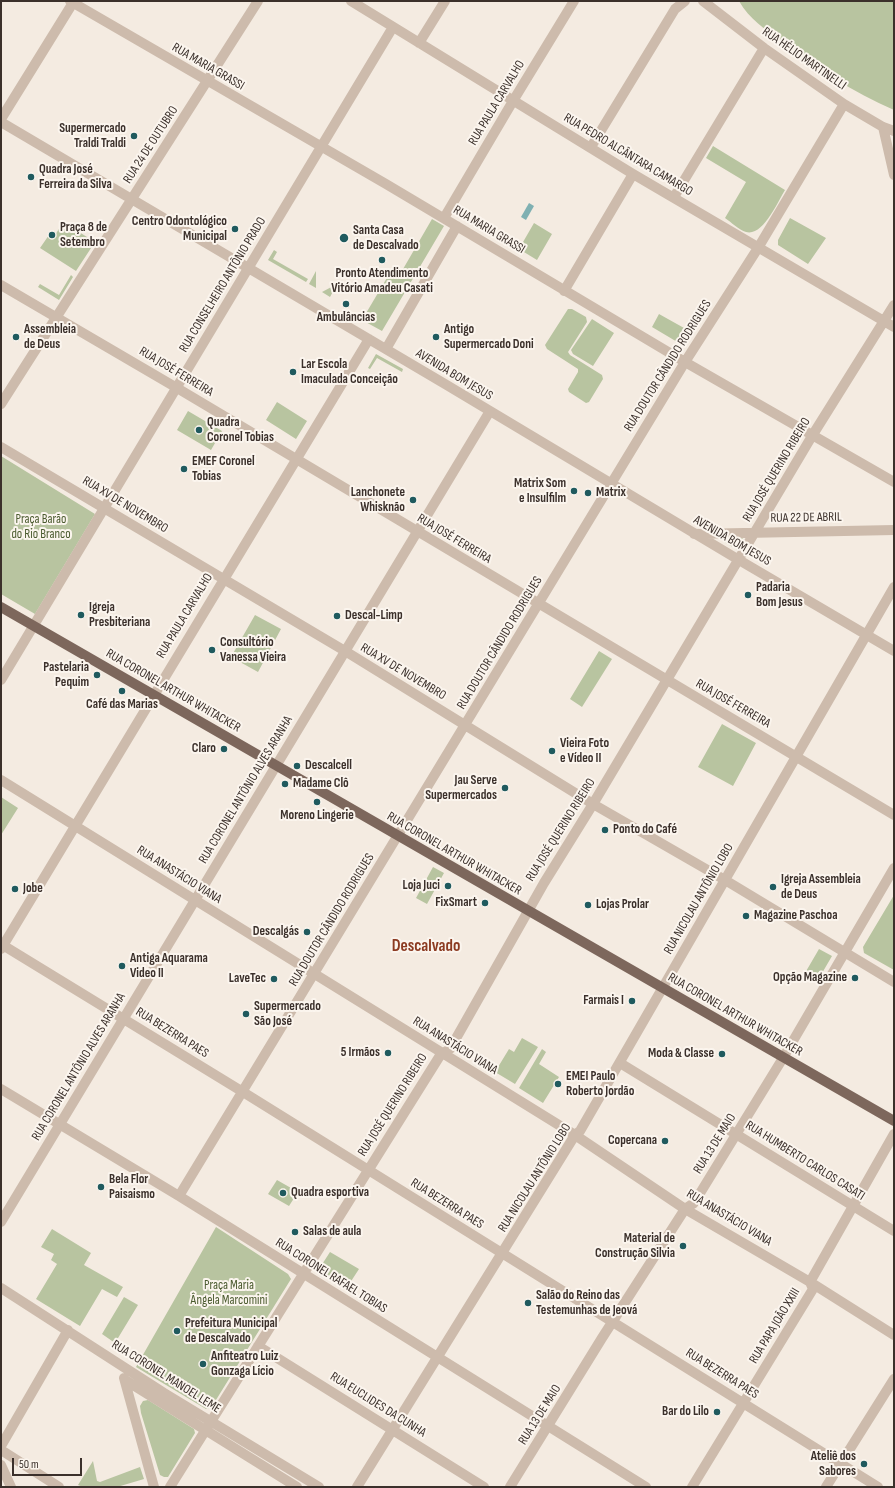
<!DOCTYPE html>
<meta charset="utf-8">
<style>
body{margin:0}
#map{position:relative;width:895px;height:1488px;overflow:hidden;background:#f4ebe1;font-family:"Sofia Sans Condensed",sans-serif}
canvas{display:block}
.frame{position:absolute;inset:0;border:2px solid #3b302b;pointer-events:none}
.scale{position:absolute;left:12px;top:1458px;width:70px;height:18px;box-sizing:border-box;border:2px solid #3b302b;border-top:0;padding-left:5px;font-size:12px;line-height:14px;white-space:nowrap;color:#3b302b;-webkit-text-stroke:3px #fbf5ee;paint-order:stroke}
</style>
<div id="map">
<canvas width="895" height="1488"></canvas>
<div class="frame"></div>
<div class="scale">50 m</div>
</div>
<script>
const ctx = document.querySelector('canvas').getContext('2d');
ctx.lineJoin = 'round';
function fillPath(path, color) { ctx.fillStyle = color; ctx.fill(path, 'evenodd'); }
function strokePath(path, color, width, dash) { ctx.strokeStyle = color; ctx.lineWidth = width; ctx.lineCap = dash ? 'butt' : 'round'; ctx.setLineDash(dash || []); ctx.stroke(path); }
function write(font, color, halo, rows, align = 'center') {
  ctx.font = font + ' "Sofia Sans Condensed",sans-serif'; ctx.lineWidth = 4; ctx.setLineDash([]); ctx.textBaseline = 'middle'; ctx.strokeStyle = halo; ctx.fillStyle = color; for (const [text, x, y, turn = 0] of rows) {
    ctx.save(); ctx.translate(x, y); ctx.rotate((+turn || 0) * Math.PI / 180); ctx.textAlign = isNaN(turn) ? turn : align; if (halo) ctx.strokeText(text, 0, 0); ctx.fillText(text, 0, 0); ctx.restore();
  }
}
fillPath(new Path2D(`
 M739,1H894V110C853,92 816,68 781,41C764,28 750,20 739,1Z
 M713,146L785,190C778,201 763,237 746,232C739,230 731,222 725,218L746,182L706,158Z
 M790,218L826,238L808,264L778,245V240Z
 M432,219L444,226L382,331L362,320L391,271L399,276Z
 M63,222L95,242L76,271L40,248L49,235L54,237Z
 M534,223L552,234L537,260L519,249Z
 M274,250L277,252L273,259L308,279L306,282L268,260Z
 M316,271V288L309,284Z
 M71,275L73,277L59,300L38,287L40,284L59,295Z
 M337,284L330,297L322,292Z
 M568,309H572L586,317L587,322L568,352L570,355L602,375L603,379L589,402L586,403L569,392L568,389L578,372V369L547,349L545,345Z
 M659,314L693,333L687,344L684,346L652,327Z
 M592,319L614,333L593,366L573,354L571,350Z
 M376,354L403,369L402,372L377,358L370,369L368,368Z
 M277,402L307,421L296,439L266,420Z
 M188,411L222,431L211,450L177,430Z
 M1,456L95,514L35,614L1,594Z
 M742,538L745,541L738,550L724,542L725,539Z
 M255,615L281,629L258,672L231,657Z
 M599,651L612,659L582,707L570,699Z
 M722,724L756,743L733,786L698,767Z
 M1,797L18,808L1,835Z
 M433,867L444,873L427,904L416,898Z
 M894,895V970L864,953L863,947Z
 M819,949L832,956L818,980L805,973Z
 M522,1038L538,1047L515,1084L495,1072L509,1049L514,1052Z
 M542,1049L546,1052L539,1064L559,1077L543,1103L519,1088Z
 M277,1180L298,1192L289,1206L268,1194Z
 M216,1227L288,1274L291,1279L211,1408L206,1409L136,1367Z
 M52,1229L91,1253L84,1265L123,1287L117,1297L102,1289L80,1326L36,1299L57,1264L51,1260L54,1254L41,1247Z
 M330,1252L359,1269L346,1289L320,1273L319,1269Z
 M124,1297L138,1305L115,1343L102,1334Z
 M148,1400L194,1429L195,1433L168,1477H164L160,1475L141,1413L140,1406L143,1401Z
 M93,1461L97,1481L100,1482L140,1467L144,1479L117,1487H83L78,1485Z`), '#b8c4a0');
fillPath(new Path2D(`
 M529,203L534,206L526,220L521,217Z`), '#7fb0b2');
strokePath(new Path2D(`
 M70,1L386,184L685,362L894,482
 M351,1L633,174L894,327
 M703,1L764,48L844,104L883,127L894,131
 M419,43L445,1
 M1,119L74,1
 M1,122L445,384L739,560L894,651
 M883,127L894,175
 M591,147L675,9L685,1
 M674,197L764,48
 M444,218L513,101L574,1
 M1,285L177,388L894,815
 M564,291L633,174
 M386,349L457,226
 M1,404L258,1
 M1,447L345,651L593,804L725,880L894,982
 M694,534L894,530
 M1,680L393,27
 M1,780L575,1135L685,1209L810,1282L894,1335
 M1,944L243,1092L878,1487
 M1,949L369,339
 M620,1063L894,1231
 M1,1089L179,1196L646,1487
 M179,1196L685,362L758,248L844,104
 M1,1222L490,411
 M1,1288L164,1393L319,1487
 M258,1346L484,1487
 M124,1378L154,1487
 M125,1380L297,1487
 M1,1446L68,1330
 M1,1450L59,1487
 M1,1465L11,1487
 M170,1487L441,1054L450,1049L544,883L593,804L812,436L894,305
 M357,1487L575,1135L580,1131L894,587
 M510,1487L602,1338L685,1209L694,1203L783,1058L894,868
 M692,1487L813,1289L810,1282L894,1134
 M826,1487L894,1379`), '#cdbbac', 10);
strokePath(new Path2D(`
 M1,607L894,1121`), '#7d675c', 10);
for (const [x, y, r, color] of [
 [134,136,4,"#1f5a5e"],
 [31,177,4,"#1f5a5e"],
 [235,229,4,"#1f5a5e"],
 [52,235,4,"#1f5a5e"],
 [344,238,5,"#1f5a5e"],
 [382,260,4,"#1f5a5e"],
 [346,304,4,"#1f5a5e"],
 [16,337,4,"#1f5a5e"],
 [436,337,4,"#1f5a5e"],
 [293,372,4,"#1f5a5e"],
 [199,430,4,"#1f5a5e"],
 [184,469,4,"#1f5a5e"],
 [574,491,4,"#1f5a5e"],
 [588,493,4,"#1f5a5e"],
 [413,500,4,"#1f5a5e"],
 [748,595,4,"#1f5a5e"],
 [81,615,4,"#1f5a5e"],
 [337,616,4,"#1f5a5e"],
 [212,650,4,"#1f5a5e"],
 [97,675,4,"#1f5a5e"],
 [122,691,4,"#1f5a5e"],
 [224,749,4,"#1f5a5e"],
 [552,751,4,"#1f5a5e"],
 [297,766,4,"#1f5a5e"],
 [285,784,4,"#1f5a5e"],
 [505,788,4,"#1f5a5e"],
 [317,802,4,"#1f5a5e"],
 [605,830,4,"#1f5a5e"],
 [448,886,4,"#1f5a5e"],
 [773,887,4,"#1f5a5e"],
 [15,889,4,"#1f5a5e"],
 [485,903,4,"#1f5a5e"],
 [588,905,4,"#1f5a5e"],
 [746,916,4,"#1f5a5e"],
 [307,932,4,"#1f5a5e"],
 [122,966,4,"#1f5a5e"],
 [855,978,4,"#1f5a5e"],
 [274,979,4,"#1f5a5e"],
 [632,1001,4,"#1f5a5e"],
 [246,1014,4,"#1f5a5e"],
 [388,1053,4,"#1f5a5e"],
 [722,1054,4,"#1f5a5e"],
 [558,1084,4,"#1f5a5e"],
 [665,1141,4,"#1f5a5e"],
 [101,1187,4,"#1f5a5e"],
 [283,1193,4,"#1f5a5e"],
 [295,1232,4,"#1f5a5e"],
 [683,1246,4,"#1f5a5e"],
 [528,1303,4,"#1f5a5e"],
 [177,1331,4,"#1f5a5e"],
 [203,1364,4,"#1f5a5e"],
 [717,1412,4,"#1f5a5e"],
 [864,1464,4,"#1f5a5e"]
]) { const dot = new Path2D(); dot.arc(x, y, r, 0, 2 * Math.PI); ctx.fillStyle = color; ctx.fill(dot); strokePath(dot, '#fbf5ee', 1.5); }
write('13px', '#3b302b', '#fbf5ee', [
 ["RUA HÉLIO MARTINELLI",804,59,35],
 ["RUA MARIA GRASSI",208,67,30],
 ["RUA PAULA CARVALHO",497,103,-59],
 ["RUA 24 DE OUTUBRO",151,145,-57],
 ["RUA PEDRO ALCÂNTARA CAMARGO",628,155,31],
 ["RUA MARIA GRASSI",489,230,31],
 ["RUA CONSELHEIRO ANTÔNIO PRADO",223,285,-59],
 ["RUA DOUTOR CÂNDIDO RODRIGUES",668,366,-58],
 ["RUA JOSÉ FERREIRA",176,372,31],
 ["AVENIDA BOM JESUS",454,375,31],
 ["RUA JOSÉ QUERINO RIBEIRO",777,470,-59],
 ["RUA XV DE NOVEMBRO",125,505,31],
 ["RUA 22 DE ABRIL",806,518,-1],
 ["RUA JOSÉ FERREIRA",454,539,31],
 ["AVENIDA BOM JESUS",732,541,30],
 ["RUA PAULA CARVALHO",185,616,-59],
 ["RUA DOUTOR CÂNDIDO RODRIGUES",500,643,-59],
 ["RUA XV DE NOVEMBRO",403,672,31],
 ["RUA CORONEL ARTHUR WHITACKER",173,691,30],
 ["RUA JOSÉ FERREIRA",733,704,30],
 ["RUA CORONEL ANTÔNIO ALVES ARANHA",246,790,-59],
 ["RUA JOSÉ QUERINO RIBEIRO",561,830,-58],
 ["RUA CORONEL ARTHUR WHITACKER",454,854,30],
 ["RUA ANASTÁCIO VIANA",179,875,32],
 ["RUA NICOLAU ANTÔNIO LOBO",699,899,-60],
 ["RUA DOUTOR CÂNDIDO RODRIGUES",332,920,-59],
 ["RUA CORONEL ARTHUR WHITACKER",735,1015,30],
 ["RUA BEZERRA PAES",172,1033,32],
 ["RUA ANASTÁCIO VIANA",455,1046,32],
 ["RUA CORONEL ANTÔNIO ALVES ARANHA",79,1067,-59],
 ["RUA JOSÉ QUERINO RIBEIRO",393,1105,-58],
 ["RUA 13 DE MAIO",715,1144,-58],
 ["RUA HUMBERTO CARLOS CASATI",805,1161,32],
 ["RUA NICOLAU ANTÔNIO LOBO",535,1178,-58],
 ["RUA BEZERRA PAES",447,1204,32],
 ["RUA ANASTÁCIO VIANA",729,1218,31],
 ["RUA CORONEL RAFAEL TOBIAS",331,1276,32],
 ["RUA PAPA JOÃO XXIII",775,1326,-59],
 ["RUA BEZERRA PAES",722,1374,32],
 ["RUA CORONEL MANOEL LEME",166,1377,32],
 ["RUA EUCLIDES DA CUNHA",378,1405,32],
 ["RUA 13 DE MAIO",540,1415,-58]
]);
write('bold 13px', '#3b302b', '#fbf5ee', [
 ["Supermercado",126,129,"right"],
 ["Traldi Traldi",126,144,"right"],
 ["Quadra José",39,170],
 ["Ferreira da Silva",39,185],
 ["Centro Odontológico",227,222,"right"],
 ["Municipal",227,237,"right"],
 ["Praça 8 de",60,228],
 ["Setembro",60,243],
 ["Santa Casa",353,231],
 ["de Descalvado",353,246],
 ["Pronto Atendimento",382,274,"center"],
 ["Vitório Amadeu Casati",382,289,"center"],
 ["Ambulâncias",346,318,"center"],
 ["Assembleia",24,330],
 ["de Deus",24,345],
 ["Antigo",444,330],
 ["Supermercado Doni",444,345],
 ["Lar Escola",301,365],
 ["Imaculada Conceição",301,380],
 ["Quadra",207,423],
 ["Coronel Tobias",207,438],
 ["EMEF Coronel",192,462],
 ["Tobias",192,477],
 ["Matrix Som",566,484,"right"],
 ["e Insulfilm",566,499,"right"],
 ["Lanchonete",405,493,"right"],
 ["Whisknão",405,508,"right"],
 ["Matrix",596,493],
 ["Padaria",756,588],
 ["Bom Jesus",756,603],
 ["Igreja",89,608],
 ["Presbiteriana",89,623],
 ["Descal-Limp",345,616],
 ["Consultório",220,643],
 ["Vanessa Vieira",220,658],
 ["Pastelaria",89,668,"right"],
 ["Pequim",89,683,"right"],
 ["Café das Marias",122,705,"center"],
 ["Vieira Foto",560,744],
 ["e Vídeo II",560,759],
 ["Claro",216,749,"right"],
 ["Descalcell",305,766],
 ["Jau Serve",497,781,"right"],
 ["Supermercados",497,796,"right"],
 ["Madame Clô",293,784],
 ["Moreno Lingerie",317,816,"center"],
 ["Ponto do Café",613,830],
 ["Igreja Assembleia",781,880],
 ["de Deus",781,895],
 ["Loja Juci",440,886,"right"],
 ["Jobe",23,889],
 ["FixSmart",477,903,"right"],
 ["Lojas Prolar",596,905],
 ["Magazine Paschoa",754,916],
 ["Descalgás",299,932,"right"],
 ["Antiga Aquarama",130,959],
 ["Video II",130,974],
 ["Opção Magazine",847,978,"right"],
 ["LaveTec",266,979,"right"],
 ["Farmais I",624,1001,"right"],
 ["Supermercado",254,1007],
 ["São José",254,1022],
 ["5 Irmãos",380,1053,"right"],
 ["Moda & Classe",714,1054,"right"],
 ["EMEI Paulo",566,1077],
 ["Roberto Jordão",566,1092],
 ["Copercana",657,1141,"right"],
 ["Bela Flor",109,1180],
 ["Paisaismo",109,1195],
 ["Quadra esportiva",291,1193],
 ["Salas de aula",303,1232],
 ["Material de",675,1239,"right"],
 ["Construção Silvia",675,1254,"right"],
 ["Salão do Reino das",536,1296],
 ["Testemunhas de Jeová",536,1311],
 ["Prefeitura Municipal",185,1324],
 ["de Descalvado",185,1339],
 ["Anfiteatro Luiz",211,1357],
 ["Gonzaga Lício",211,1372],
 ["Bar do Lilo",709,1412,"right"],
 ["Ateliê dos",856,1457,"right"],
 ["Sabores",856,1472,"right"]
], 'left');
write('13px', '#4a5a2e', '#fbf5ee', [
 ["Praça Barão",41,520],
 ["do Rio Branco",41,535],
 ["Praça Maria",229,1286],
 ["Ângela Marcomini",229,1301]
]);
write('bold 17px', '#8c3b22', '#fbf5ee', [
 ["Descalvado",426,947]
]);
</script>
